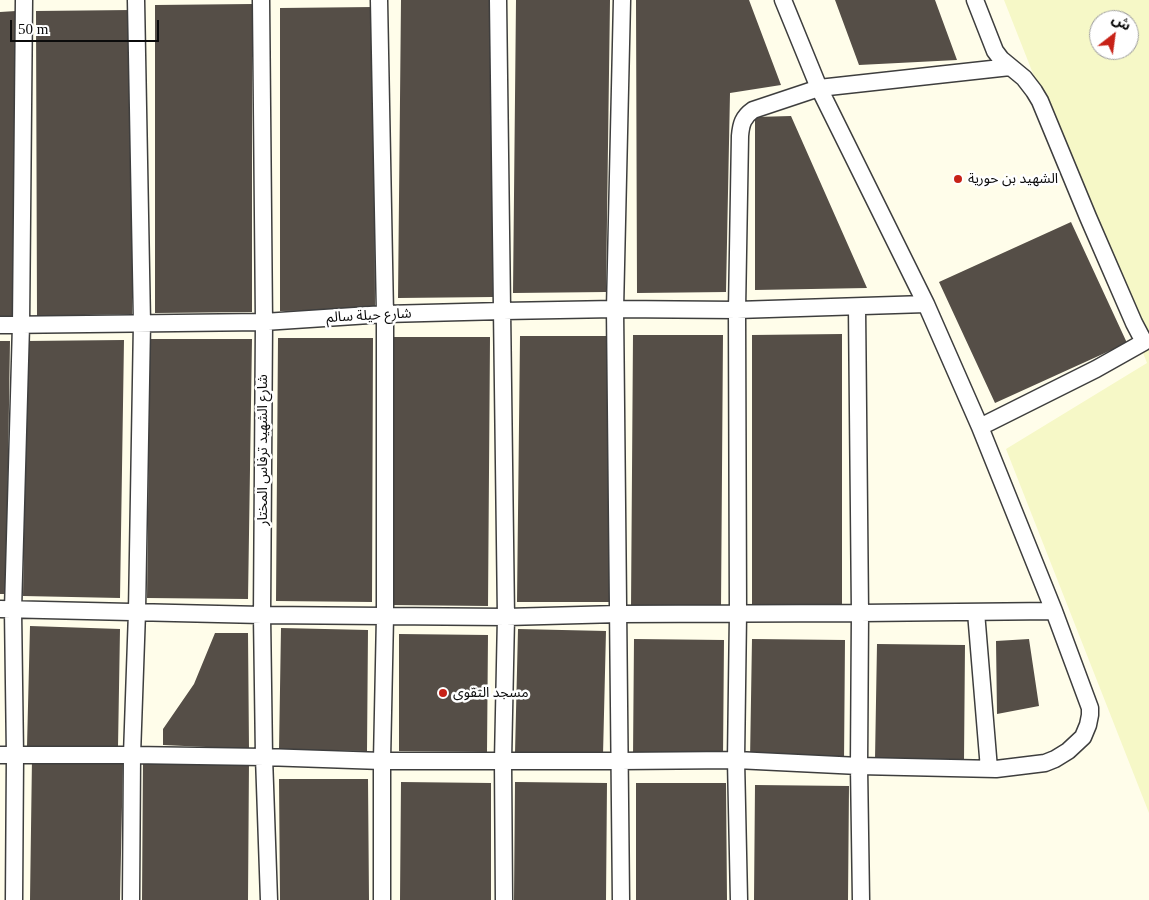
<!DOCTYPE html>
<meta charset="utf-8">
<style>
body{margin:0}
#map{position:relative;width:1149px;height:900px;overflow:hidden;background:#fffdea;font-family:"Times New Roman","Noto Sans Arabic",serif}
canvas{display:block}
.north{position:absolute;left:1089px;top:10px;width:50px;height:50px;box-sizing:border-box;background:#fff;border:1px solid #9d9d9d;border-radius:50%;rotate:30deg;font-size:14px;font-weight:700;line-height:20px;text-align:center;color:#0b0b0b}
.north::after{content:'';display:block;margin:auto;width:18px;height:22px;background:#c72217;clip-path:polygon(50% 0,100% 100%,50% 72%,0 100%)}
.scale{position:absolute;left:10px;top:20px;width:149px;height:22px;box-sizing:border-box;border:2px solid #0b0b0b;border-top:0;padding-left:6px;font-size:15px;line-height:18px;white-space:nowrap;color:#0b0b0b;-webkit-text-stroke:4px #fff;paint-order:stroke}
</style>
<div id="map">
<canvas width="1149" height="900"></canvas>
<div class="north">ش</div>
<div class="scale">50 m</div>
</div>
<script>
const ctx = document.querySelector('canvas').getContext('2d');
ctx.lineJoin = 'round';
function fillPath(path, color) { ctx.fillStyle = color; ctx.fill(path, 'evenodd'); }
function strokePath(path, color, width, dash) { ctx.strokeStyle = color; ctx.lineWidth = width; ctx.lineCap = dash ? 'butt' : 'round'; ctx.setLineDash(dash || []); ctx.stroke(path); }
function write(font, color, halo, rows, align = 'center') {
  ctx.font = font + ' "Times New Roman","Noto Sans Arabic",serif'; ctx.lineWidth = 5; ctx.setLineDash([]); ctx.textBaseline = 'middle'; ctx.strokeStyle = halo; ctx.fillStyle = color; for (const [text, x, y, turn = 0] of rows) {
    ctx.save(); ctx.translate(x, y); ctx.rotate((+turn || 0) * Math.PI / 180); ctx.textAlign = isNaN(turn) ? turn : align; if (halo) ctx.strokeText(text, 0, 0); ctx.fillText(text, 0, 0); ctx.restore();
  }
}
fillPath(new Path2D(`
 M1004,0H1149V813L1006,449L1147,363ZM1099,20H1129V50H1099Z`), '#f6f8c7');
fillPath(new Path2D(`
 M401,0H490L493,297L398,298Z
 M516,0H610L606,292L513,293Z
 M636,0H749L781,85L730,93L726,292L637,293Z
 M835,0H935L957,60L859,65Z
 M252,4V312L155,313V5Z
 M374,7L375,310L280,311V8Z
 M132,10V314L37,316L36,11Z
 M16,11V316L0,317V12Z
 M791,116L867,288L755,290V117Z
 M1071,222L1127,343L995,403L939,282Z
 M842,334V608L752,607V335Z
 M633,335H723L721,608H631Z
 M520,336H611L609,602H517Z
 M392,337H490L488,606L391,605Z
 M278,338H373L372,602L276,601Z
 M150,339H252L248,599L147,598Z
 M124,340L120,598L23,596L27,341Z
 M0,341H10L6,594H0Z
 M30,626L120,629L118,747L27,746Z
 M281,628L368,630L367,751L279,750Z
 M518,629L606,631L603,755L515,753Z
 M215,633H248L249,749L163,745V729L194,684Z
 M399,634L488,635L487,752L399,751Z
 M634,639L724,640L723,757H633Z
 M752,639L845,640L844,762L750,760Z
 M1029,639L1039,706L997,714L996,641Z
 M877,644L965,645L964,760L875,759Z
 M32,758L123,760L120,900H30Z
 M143,759L249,761L248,900H142Z
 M279,779H368L369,900H280Z
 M401,782L491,783V900H400Z
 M515,782L607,783L606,900H514Z
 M636,783H726L727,900H636Z
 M755,785L849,786L848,900H754Z`), '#554e47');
const street = new Path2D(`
 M261,0L264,322L262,615L264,757L269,900
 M379,0L385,314V616L382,761V900
 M498,0L506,617L503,761L504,900
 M975,0L995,51L1001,59L1024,78L1034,91L1040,101L1088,217L1134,323L1144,342L1096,369L980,427
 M857,307L860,613L859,766L861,900
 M0,325L264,322L385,314L503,311L615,309L737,310L926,304
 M0,609L262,615L506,617L619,614L860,613L1054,611
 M976,612L989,769
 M0,755H132L264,757L382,761H620L736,760L859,766L996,769L1045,763L1055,759L1068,751L1083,737L1088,725L1090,715V708L1054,611L980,427L926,304L819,88L783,0
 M14,900L15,756L13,610L21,325L24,0
 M131,900L132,755L137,612L142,323L136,0
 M621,900L615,309L622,0
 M739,900L736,760L738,614L737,310L740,136C741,124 743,117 753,110L819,88L1010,67`);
strokePath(street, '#3e3e3e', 19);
strokePath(street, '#fff', 16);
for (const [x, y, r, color] of [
 [958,179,5,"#c72217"],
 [443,693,5,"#c72217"]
]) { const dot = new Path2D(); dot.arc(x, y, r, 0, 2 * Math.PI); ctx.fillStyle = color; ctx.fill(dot); strokePath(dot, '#fff', 2); }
write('14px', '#0b0b0b', '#fff', [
 ["الشهيد بن حورية",968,179],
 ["مسجد التقوى",453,693]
], 'left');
write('14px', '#0b0b0b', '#fff', [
 ["شارع حيلة سالم",369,316,-3],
 ["شارع الشهيد ترفاس المختار",263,450,-90]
]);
</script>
